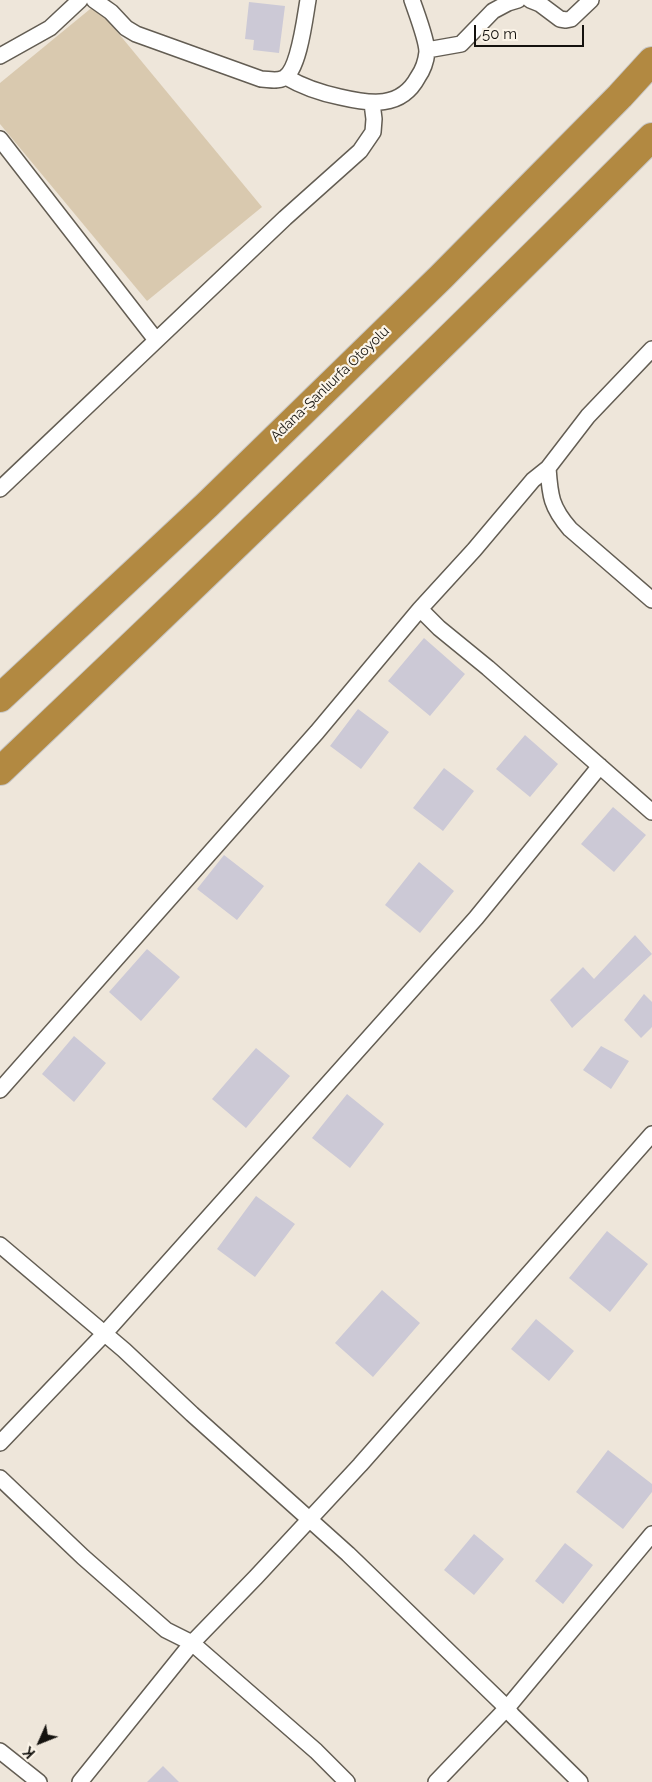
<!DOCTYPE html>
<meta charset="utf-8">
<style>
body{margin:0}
#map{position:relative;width:652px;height:1782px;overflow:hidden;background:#eee6da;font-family:Raleway,sans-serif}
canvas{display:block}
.north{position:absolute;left:15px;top:1717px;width:50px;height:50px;-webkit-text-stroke:4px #fbf4e8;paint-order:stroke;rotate:226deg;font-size:14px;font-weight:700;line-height:20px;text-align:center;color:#14120e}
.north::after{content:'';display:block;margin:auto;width:18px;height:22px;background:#14120e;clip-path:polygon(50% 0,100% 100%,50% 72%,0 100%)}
.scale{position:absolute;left:474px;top:25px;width:110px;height:22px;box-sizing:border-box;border:2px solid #14120e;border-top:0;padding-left:6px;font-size:15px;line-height:18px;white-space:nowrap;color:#14120e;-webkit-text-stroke:4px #fbf4e8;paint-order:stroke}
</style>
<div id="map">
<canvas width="652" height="1782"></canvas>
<div class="north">K</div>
<div class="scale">50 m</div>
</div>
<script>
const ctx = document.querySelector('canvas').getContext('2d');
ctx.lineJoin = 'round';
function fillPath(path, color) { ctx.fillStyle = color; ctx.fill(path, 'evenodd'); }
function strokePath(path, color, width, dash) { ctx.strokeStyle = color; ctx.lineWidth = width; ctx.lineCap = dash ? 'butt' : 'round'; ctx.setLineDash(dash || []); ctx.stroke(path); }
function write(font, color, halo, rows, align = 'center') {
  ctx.font = font + ' Raleway,sans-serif'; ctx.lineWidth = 4.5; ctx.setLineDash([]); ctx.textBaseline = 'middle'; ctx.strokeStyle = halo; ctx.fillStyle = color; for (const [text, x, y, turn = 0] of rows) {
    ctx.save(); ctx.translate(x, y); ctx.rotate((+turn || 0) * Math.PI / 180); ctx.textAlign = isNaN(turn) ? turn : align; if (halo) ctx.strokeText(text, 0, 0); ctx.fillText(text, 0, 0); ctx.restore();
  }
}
fillPath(new Path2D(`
 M95,5L262,207L147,301L0,124V83Z`), '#d9c9af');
fillPath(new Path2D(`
 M249,2L285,6L279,53L253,50L254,40L245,39Z
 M424,638L465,674L430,716L388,681Z
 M358,709L389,732L361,769L330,746Z
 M525,735L558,764L530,797L496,769Z
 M444,768L474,791L443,831L413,808Z
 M613,807L646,835L614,872L581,844Z
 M224,855L264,886L237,920L197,889Z
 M419,862L454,891L420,933L385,905Z
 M635,935L652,954L572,1028L550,1000L583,967L594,979Z
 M147,949L180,977L141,1021L109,992Z
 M644,994L652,1002V1027L641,1038L624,1020Z
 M74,1036L106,1063L74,1102L42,1074Z
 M601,1046L629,1061L611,1089L583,1070Z
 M256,1048L290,1076L246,1128L212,1099Z
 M347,1094L384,1124L350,1168L312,1138Z
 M256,1196L295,1224L255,1277L217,1249Z
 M607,1231L648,1264L610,1312L569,1278Z
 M382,1290L420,1323L373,1377L335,1343Z
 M536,1319L574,1351L549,1381L511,1349Z
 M608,1450L652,1484V1492L623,1529L576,1492Z
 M474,1534L504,1559L474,1595L444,1570Z
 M565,1543L593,1565L563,1604L535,1581Z
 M163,1766L179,1782H147Z`), '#ccc9d6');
const minor = new Path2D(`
 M94,0L111,12L126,28L136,34L261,79C268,79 277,82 284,78C299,70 305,17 308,0
 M530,0L540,4L560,19L566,20L571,19L591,0
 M427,50L461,44L493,11L508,3L518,0
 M0,56L50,28L80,0
 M286,77C303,87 321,93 340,97C370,104 401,109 418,77C423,70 426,61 427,52C427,40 416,12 412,0
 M0,139L156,340
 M652,349L588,416L548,468C550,496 551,507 570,529L652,600
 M0,489L285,218L360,151L373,132L374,119L372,103
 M420,609L439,628L488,668L652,812
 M0,1090L317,732L420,609L474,550L533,480L548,468
 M0,1245L124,1350L192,1414L348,1554L507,1708L512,1715L580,1782
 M0,1443L105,1333L476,918L600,766
 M0,1478L83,1557L166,1630L192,1643L316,1751L347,1782
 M0,1751L39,1782
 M80,1782L192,1643L256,1577L360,1465L652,1134
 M436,1782L507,1708L652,1534`);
const motorway = new Path2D(`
 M0,698L207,505L441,277L620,96L652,61
 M0,771C220,562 438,352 652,137`);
strokePath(minor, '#635d53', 18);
strokePath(motorway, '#c7c6c5', 30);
strokePath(minor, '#fff', 15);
strokePath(motorway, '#b28941', 28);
write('14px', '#14120e', '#fbf4e8', [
 ["Adana-Şanlıurfa Otoyolu",330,384,-44]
]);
</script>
